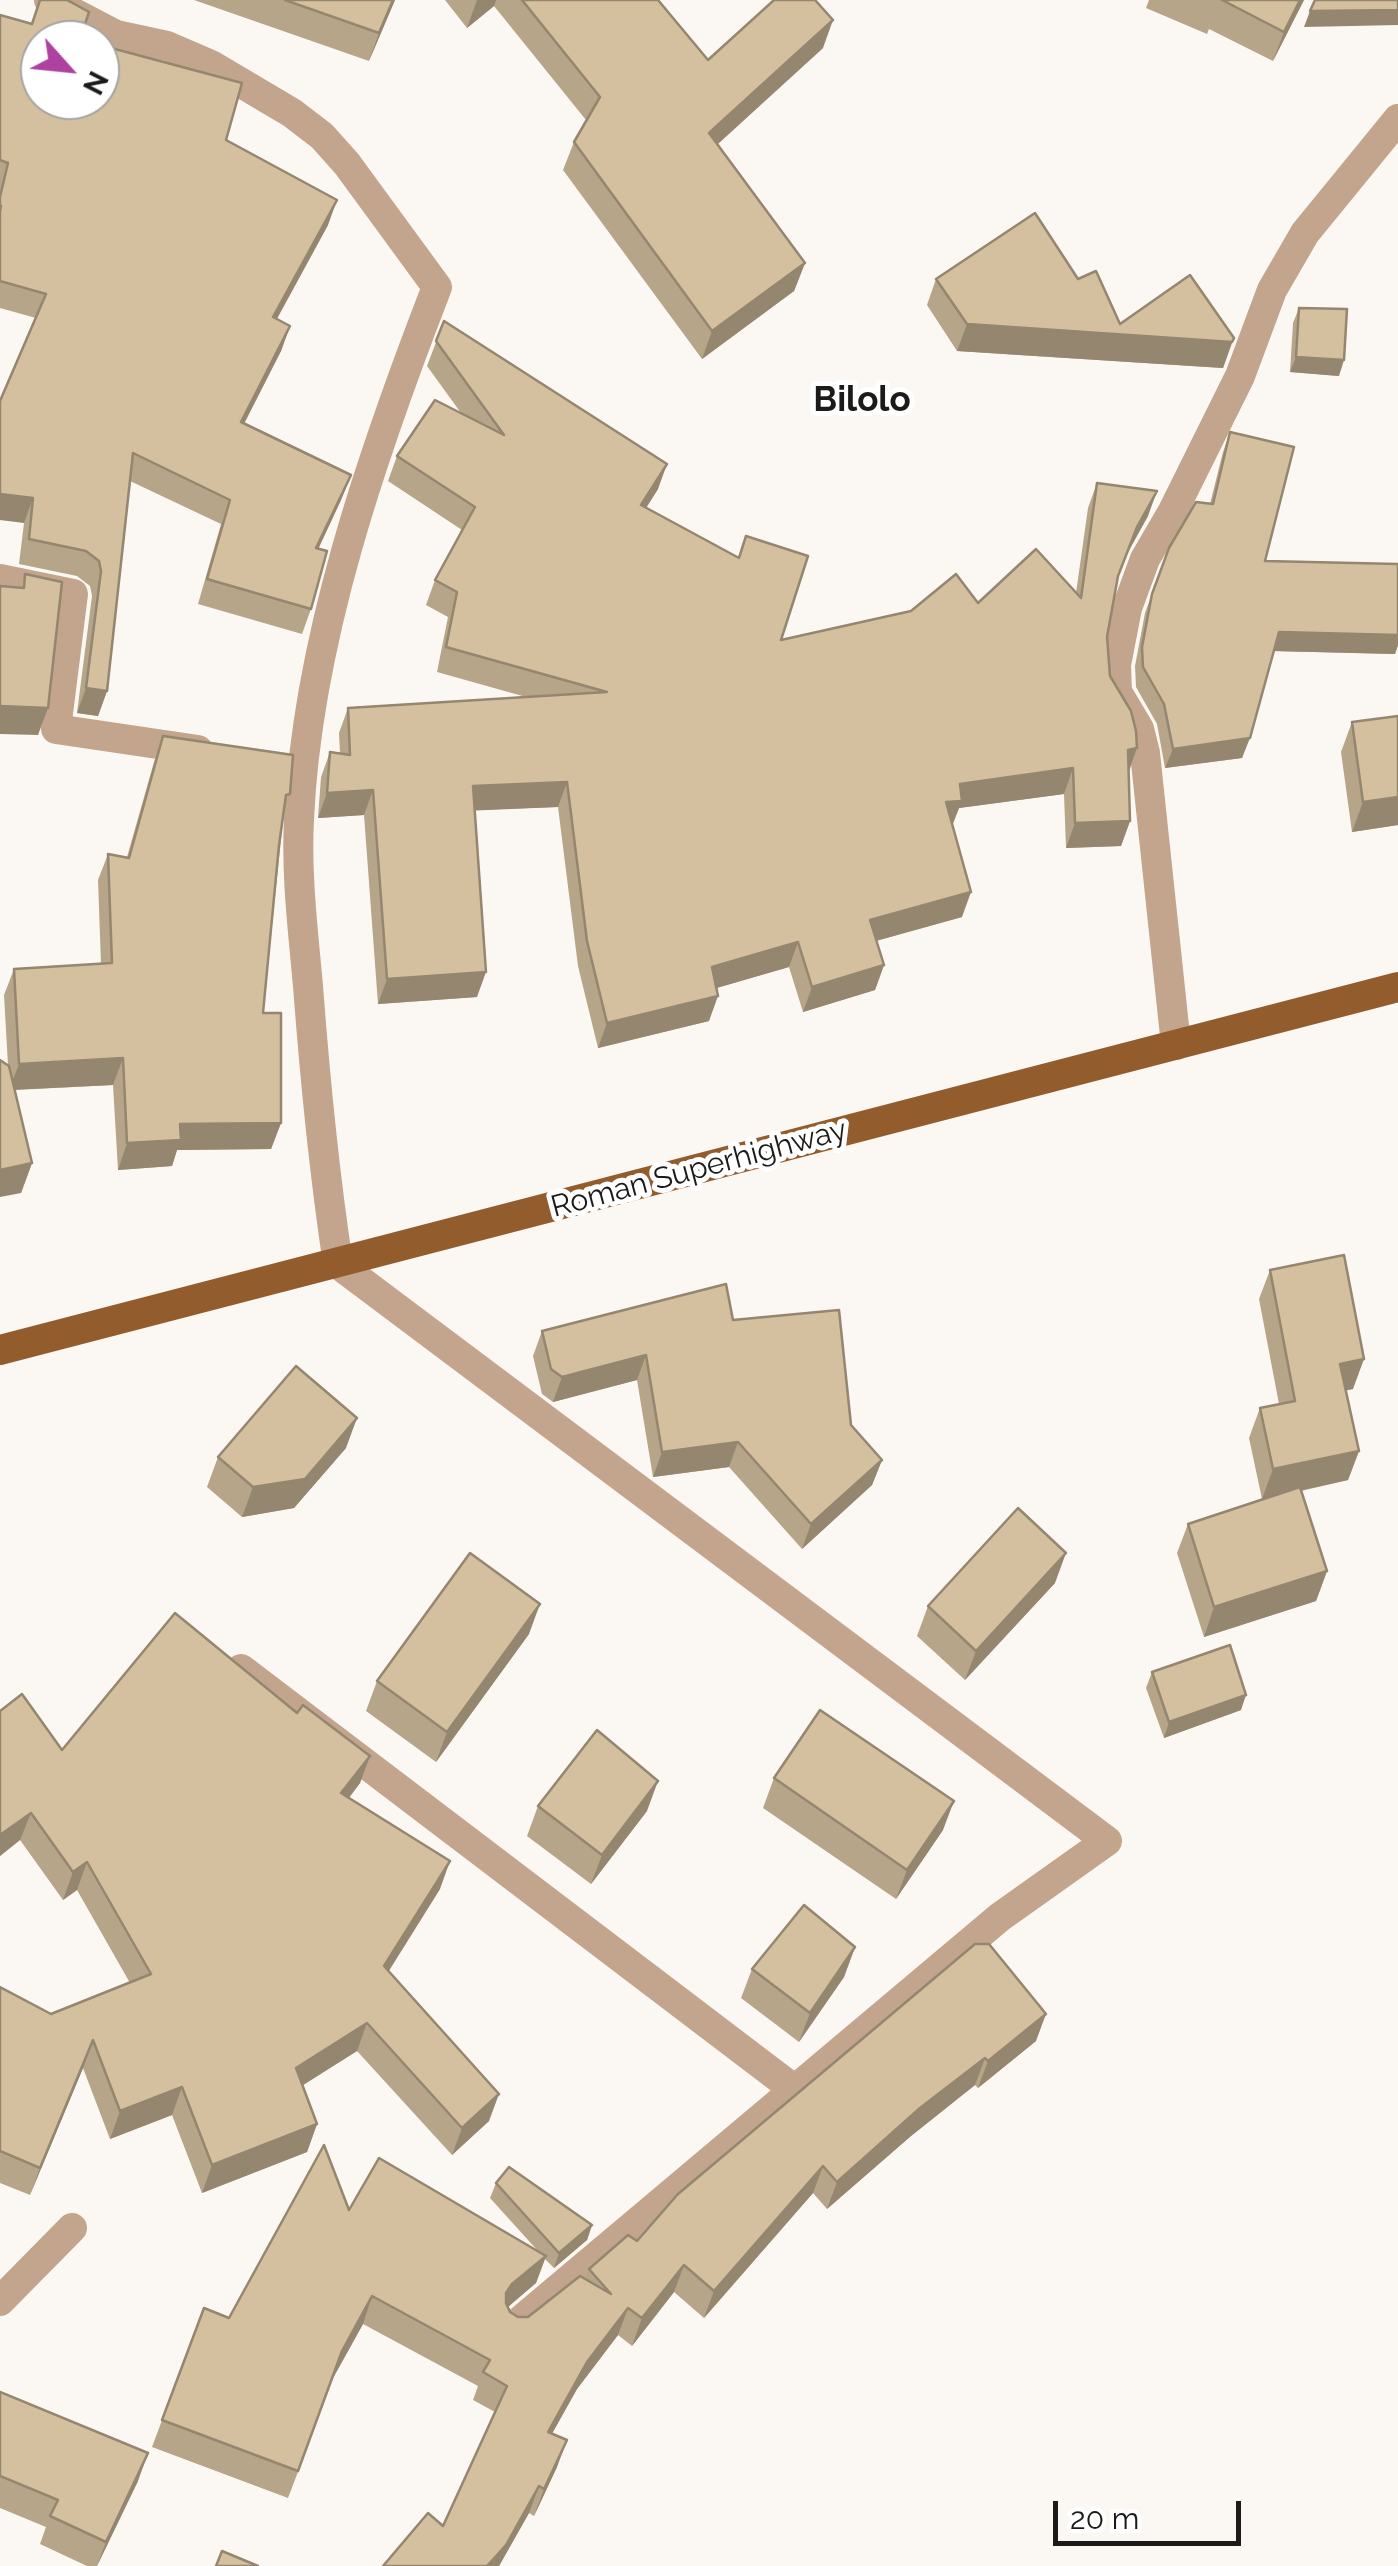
<!DOCTYPE html>
<style>
body{margin:0}
#map{position:relative;width:1398px;height:2566px;overflow:hidden;background:#fbf8f4;font-family:Raleway,sans-serif}
canvas{display:block}
.north{position:absolute;left:20px;top:20px;width:100px;height:100px;box-sizing:border-box;background:#fff;border:2px solid #a4a4a3;border-radius:50%;rotate:117deg;font-size:28px;font-weight:700;line-height:40px;text-align:center;color:#1c1b19}
.north::after{content:'';display:block;margin:auto;width:35px;height:45px;background:#af41a0;clip-path:polygon(50% 0,100% 100%,50% 72%,0 100%)}
.scale{position:absolute;left:1053px;top:2501px;width:188px;height:45px;box-sizing:border-box;border:5px solid #1c1b19;border-top:0;padding-left:12px;font-size:30px;line-height:35px;white-space:nowrap;color:#1c1b19;-webkit-text-stroke:8px #fff;paint-order:stroke}
</style>
<div id="map">
<canvas width="1398" height="2566"></canvas>
<div class="north">N</div>
<div class="scale">20 m</div>
</div>
<script>
const ctx = document.querySelector('canvas').getContext('2d');
ctx.lineJoin = 'round';
function strokePath(path, color, width, dash) { ctx.strokeStyle = color; ctx.lineWidth = width; ctx.lineCap = dash ? 'butt' : 'round'; ctx.setLineDash(dash || []); ctx.stroke(path); }
function fillPath(path, color) { ctx.fillStyle = color; ctx.fill(path, 'evenodd'); }
function write(font, color, halo, rows, align = 'center') {
  ctx.font = font + ' Raleway,sans-serif'; ctx.lineWidth = 10; ctx.setLineDash([]); ctx.textBaseline = 'middle'; ctx.strokeStyle = halo; ctx.fillStyle = color; for (const [text, x, y, turn = 0] of rows) {
    ctx.save(); ctx.translate(x, y); ctx.rotate((+turn || 0) * Math.PI / 180); ctx.textAlign = isNaN(turn) ? turn : align; if (halo) ctx.strokeText(text, 0, 0); ctx.fillText(text, 0, 0); ctx.restore();
  }
}
strokePath(new Path2D(`
 M49,0L116,35L167,46L211,65L292,113L322,136L347,164L437,287C373,452 307,641 299,819C296,875 303,930 308,986C315,1079 324,1171 338,1264L1107,1841L1000,1917L514,2326
 M0,579L73,594L56,729L198,750
 M1176,1045L1145,753L1139,729L1117,692L1116,665L1127,608L1145,559L1173,511L1240,376L1272,290L1305,233L1398,119
 M241,1669L795,2090
 M0,2301L72,2228`), '#c3a48c', 30);
strokePath(new Path2D(`
 M0,1350L1398,987`), '#935c2d', 30);
fillPath(new Path2D(`
 M194,0H395L369,61Z
 M445,0H658L708,60L823,48L718,144L805,263L794,291L702,359L563,170L574,142L586,120L494,6L467,28Z
 M1149,0H1304L1273,61L1209,29L1207,34L1146,8Z
 M0,15L80,39L226,140L328,225L277,319L290,326L281,351L244,424L351,475L341,500L318,549L311,609L302,634L198,604L221,524L130,481L107,691L98,716L77,713L92,596L90,586L77,576L19,564L24,523L36,318L0,308Z
 M936,279H1078L1120,324L1234,338L1223,368L957,351L927,305Z
 M1299,308L1339,376L1290,372L1293,323Z
 M444,321L658,489L646,508L738,558L746,536L781,640L978,603L1076,593L1088,508L1097,483L1148,516L1128,552L1118,577L1107,637L1110,676L1137,748L1129,772L1130,821L1121,846L1066,848L1064,794L959,808L952,826L962,917L876,941L884,965L875,990L803,1012L789,967L716,988L709,1021L598,1048L578,966L558,807L474,810L477,997L378,1004L364,815L318,818L321,777L330,752L340,753L339,733L348,708L526,697L437,672L448,617L426,605L435,580L462,530L388,481L397,456L461,413L427,366Z
 M1230,432L1265,561L1398,564V645L1395,654L1274,651L1242,758L1165,768L1157,724L1136,687L1135,666L1145,613L1152,594L1210,504L1223,452Z
 M1398,716V825L1352,832L1341,752L1352,722Z
 M163,736L284,811L263,1013L281,1123L271,1149L177,1150L172,1166L118,1170L113,1085L15,1090L32,1163L21,1193L8,1065L4,995L14,969L101,964L98,880L108,854L127,857L154,762Z
 M1270,1270L1353,1389L1346,1390L1359,1451L1348,1480L1301,1491L1327,1571L1316,1601L1204,1637L1177,1553L1188,1524L1262,1499L1249,1438L1260,1408L1279,1404L1259,1299Z
 M733,1320L851,1425L882,1460L872,1485L802,1549L729,1467L653,1477L637,1380L553,1402L542,1394L533,1356L542,1331Z
 M346,1448L294,1508L242,1517L207,1487L218,1457Z
 M1055,1583L965,1680L917,1636L928,1606Z
 M529,1634L436,1762L366,1711L377,1681Z
 M1152,1672L1241,1710L1164,1738L1146,1688Z
 M0,1711L62,1750L297,1713L370,1756L360,1783L349,1798L440,1889L389,1971L489,2121L452,2155L357,2051L302,2085L317,2124L307,2152L202,2193L172,2115L110,2139L83,2068L30,2195L0,2183V1987L51,2014L130,1983L77,1890L63,1900L20,1840L0,1856Z
 M774,1778L943,1830L896,1899L763,1808Z
 M538,1806L647,1811L591,1884L527,1836Z
 M975,1944L1036,2041L978,2088L975,2085L911,2136L827,2209L813,2193L704,2318L674,2292L632,2346L618,2335L577,2389L552,2433L557,2467L534,2516L529,2513L499,2566H383L443,2526L495,2412L473,2400L478,2386L363,2324L333,2378L288,2498L152,2447L204,2308L229,2318L349,2210L538,2251L490,2198L496,2183L592,2225L587,2240L554,2268L545,2259L536,2283L508,2307L510,2312L518,2317H528L585,2278L589,2269L637,2241Z
 M855,1947L844,1977L799,2042L741,1998L752,1969Z
 M0,2392L138,2481L97,2566H87L40,2544L46,2527L0,2508Z`), '#b6a588');
fillPath(new Path2D(`
 M393,0H395L369,61L379,33Z
 M477,0H496L494,6L467,28Z
 M1300,0H1304L1273,61L1284,32Z
 M1398,10V25L1304,27L1310,11Z
 M833,20L823,48L699,161L709,133Z
 M337,200L328,225L264,342L273,317Z
 M805,263L794,291L702,359L712,331Z
 M967,324L1232,342L1223,368L957,351Z
 M290,326L281,351L232,447L241,422Z
 M1296,357L1344,360L1339,376L1290,372Z
 M667,464L658,489L632,530L641,505Z
 M351,475L341,500L307,573L316,548Z
 M1157,491L1148,516L1128,552L1137,527Z
 M0,494L33,498L24,523L0,520Z
 M1279,632L1398,635V645L1395,654L1272,651Z
 M86,688L107,691L98,716L77,713Z
 M0,706L48,708L38,735L0,734Z
 M1250,738L1242,758L1165,768L1173,749Z
 M1137,748L1128,773V750Z
 M1073,768L1064,794L959,808L952,826L946,802L960,784Z
 M567,782L558,807L464,811L473,786Z
 M373,790L364,815L318,818L327,793Z
 M1398,797V825L1352,832L1363,802Z
 M1130,821L1121,846L1066,848L1075,823Z
 M971,892L962,917L861,945L870,920Z
 M798,942L789,967L703,992L712,967Z
 M884,965L875,990L803,1012L812,987Z
 M486,972L477,997L378,1004L387,979Z
 M718,996L709,1021L598,1048L607,1023Z
 M123,1058L113,1085L9,1090L19,1064Z
 M281,1123L271,1149L177,1150L172,1166L118,1170L127,1143L180,1124Z
 M32,1163L21,1193L0,1197V1170Z
 M646,1355L637,1380L553,1402L562,1377Z
 M1364,1359L1353,1389L1330,1394L1340,1364Z
 M357,1418L346,1448L294,1508L242,1517L253,1487Z
 M738,1442L729,1467L653,1477L662,1452Z
 M1359,1451L1348,1480L1262,1499L1273,1469Z
 M882,1460L872,1485L802,1549L811,1524Z
 M1066,1553L1055,1583L965,1680L976,1651Z
 M1327,1571L1316,1601L1204,1637L1214,1607Z
 M540,1604L529,1634L436,1762L447,1732Z
 M1246,1695L1241,1710L1164,1738L1169,1722Z
 M370,1756L360,1783L331,1821L341,1793Z
 M658,1781L647,1811L591,1884L602,1855Z
 M954,1801L943,1830L896,1899L907,1870Z
 M31,1813L20,1840L0,1856V1835Z
 M450,1861L440,1889L374,1994L384,1966Z
 M87,1862L77,1890L63,1900L73,1872Z
 M855,1947L844,1977L799,2042L810,2013Z
 M1046,2014L1036,2041L978,2088L988,2061Z
 M367,2023L357,2051L286,2096L296,2068Z
 M93,2040L83,2068L30,2195L40,2168Z
 M985,2058L975,2085L911,2136L827,2209L837,2182L920,2108Z
 M182,2087L172,2115L110,2139L120,2111Z
 M499,2094L489,2121L452,2155L462,2128Z
 M317,2124L307,2152L202,2193L212,2165Z
 M823,2166L813,2193L704,2318L714,2291Z
 M592,2225L587,2240L554,2268L559,2253Z
 M546,2256L536,2283L502,2312L506,2293L512,2284Z
 M684,2265L674,2292L632,2346L642,2318Z
 M372,2296L363,2324L333,2378L288,2498L342,2351Z
 M628,2308L618,2335L577,2389L538,2459L548,2432L587,2362Z
 M567,2440L557,2467L534,2516L544,2489Z
 M148,2453L138,2481L97,2566L106,2542Z
 M539,2486L529,2513L499,2566H487Z`), '#94866f');
const building = new Path2D(`
 M40,0H67L89,12L80,39L82,40H40V100H100V45L242,83L226,140L337,200L273,317L290,326L241,422L351,475L316,548L327,551L311,609L207,579L230,500L133,453L107,691L86,688L101,571L99,561L86,551L29,539L33,498L0,494V401L46,294L0,281V212L1,206H0V197L8,163L0,160V15L32,24Z
 M285,0H393L379,33Z
 M522,0H658L708,60L774,0H815L833,20L709,133L805,263L712,331L574,142L600,97Z
 M1222,0H1300L1284,32Z
 M1315,0H1398V10L1310,11Z
 M1035,213L1078,279L1096,271L1120,324L1190,275L1234,338L1232,342L967,324L936,279Z
 M1299,308L1347,309L1344,360L1296,357Z
 M444,321L667,464L641,505L739,558L746,536L808,556L781,640L911,611L956,574L978,603L1036,549L1081,598L1097,483L1157,491L1137,527L1118,576L1107,637L1110,676L1131,711L1136,731L1137,748L1128,750L1130,821L1075,823L1073,768L960,784L962,801L946,802L971,892L870,920L884,965L812,987L798,942L712,967L718,996L607,1023L587,941L567,782L473,786L486,972L387,979L373,790L327,793L330,752L350,755L348,708L607,692L446,647L457,592L435,580L475,507L397,456L435,400L504,435L436,341Z
 M1230,432L1294,447L1265,561L1398,564V635L1279,632L1250,738L1173,749L1164,704L1143,667L1142,647L1152,594L1169,548L1196,502L1213,504Z
 M25,574L62,582L48,708L0,706V586L24,588Z
 M1398,716V797L1363,802L1352,722Z
 M163,736L293,755L290,794L286,795L279,845L263,1013H281V1123L180,1124L181,1140L127,1143L123,1058L19,1064L14,969L112,963L108,854L129,858Z
 M0,1060L9,1066L32,1163L0,1170Z
 M1344,1255L1364,1359L1340,1364L1359,1451L1273,1469L1260,1408L1295,1401L1270,1270Z
 M726,1284L733,1320L839,1310L851,1425L882,1460L811,1524L738,1442L662,1452L646,1355L562,1377L551,1369L542,1331Z
 M296,1366L357,1418L305,1479L253,1487L218,1457Z
 M1300,1487L1327,1571L1214,1607L1188,1524Z
 M1018,1508L1066,1553L976,1651L928,1606Z
 M470,1553L540,1604L447,1732L377,1681Z
 M175,1613L297,1713L303,1705L370,1756L341,1793L450,1861L384,1966L499,2094L462,2128L367,2023L296,2068L317,2124L212,2165L182,2087L120,2111L93,2040L40,2168L0,2151V1987L51,2014L151,1974L87,1862L73,1872L31,1813L0,1835V1711L22,1694L62,1750Z
 M1230,1645L1246,1695L1169,1722L1152,1672Z
 M820,1710L954,1801L907,1870L774,1778Z
 M597,1730L658,1781L602,1855L538,1806Z
 M804,1905L855,1947L810,2013L752,1969Z
 M975,1944H989L1046,2014L988,2061L985,2058L920,2108L837,2182L823,2166L714,2291L684,2265L642,2318L628,2308L587,2362L548,2432L567,2440L544,2489L539,2486L506,2545L487,2566H383L428,2513L443,2526L507,2386L483,2372L490,2360L372,2296L342,2351L298,2471L162,2420L204,2308L229,2318L324,2145L349,2210L379,2158L546,2256L512,2284L506,2293V2303L510,2312L518,2317H528L580,2276L611,2294L589,2269L628,2235L637,2241L678,2194Z
 M509,2167L592,2225L559,2253L496,2183Z
 M0,2392L148,2453L106,2542L50,2516L58,2500L0,2476Z
 M222,2551L258,2566H216Z`);
fillPath(building, '#d4c09e');
strokePath(building, '#94866f', 2.5);
write('30px', '#1c1b19', '#fff', [
 ["Roman Superhighway",699,1169,-15]
]);
write('bold 35px', '#1c1b19', '#fff', [
 ["Bilolo",862,400]
]);
</script>
